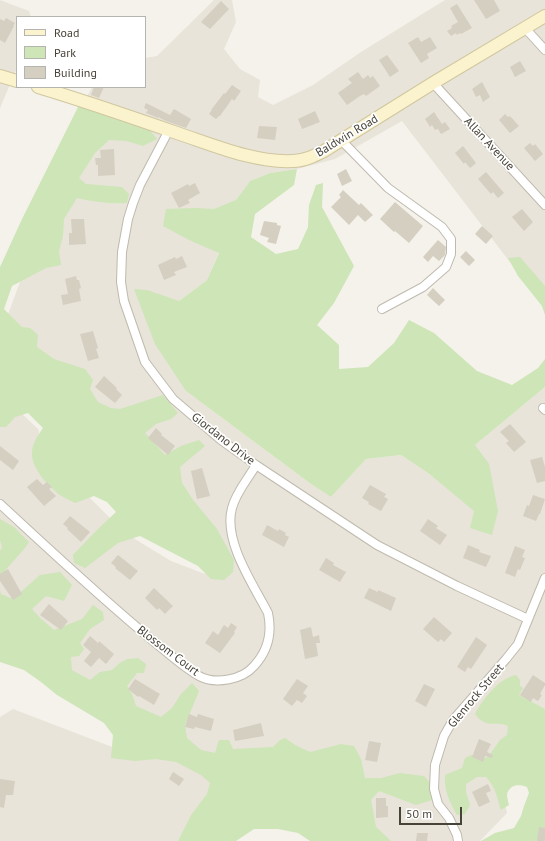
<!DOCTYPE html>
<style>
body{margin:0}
#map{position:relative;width:545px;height:841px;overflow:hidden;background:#f4f2eb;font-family:"PT Sans",sans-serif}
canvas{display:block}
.legend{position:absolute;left:16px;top:16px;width:130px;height:72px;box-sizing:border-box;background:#fff;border:1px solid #b6b4b0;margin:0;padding:5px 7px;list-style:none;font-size:12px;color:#484339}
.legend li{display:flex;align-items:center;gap:8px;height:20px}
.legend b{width:20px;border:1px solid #b6b4b0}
.scale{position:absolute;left:399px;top:807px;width:63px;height:18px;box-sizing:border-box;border:2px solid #484339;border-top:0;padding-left:5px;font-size:12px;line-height:14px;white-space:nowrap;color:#484339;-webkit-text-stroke:3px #fff;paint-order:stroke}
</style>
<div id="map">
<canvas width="545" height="841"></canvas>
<ul class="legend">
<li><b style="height:5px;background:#fbf3ce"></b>Road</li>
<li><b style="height:11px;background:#cde5b7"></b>Park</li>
<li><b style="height:11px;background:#d5cfc1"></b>Building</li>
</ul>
<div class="scale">50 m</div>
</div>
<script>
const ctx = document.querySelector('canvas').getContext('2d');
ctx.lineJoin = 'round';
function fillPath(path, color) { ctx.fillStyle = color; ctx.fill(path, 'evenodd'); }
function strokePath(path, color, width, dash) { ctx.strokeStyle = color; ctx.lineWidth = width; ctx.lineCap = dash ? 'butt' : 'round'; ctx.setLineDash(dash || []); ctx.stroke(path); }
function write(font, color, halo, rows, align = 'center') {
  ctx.font = font + ' "PT Sans",sans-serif'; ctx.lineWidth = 3.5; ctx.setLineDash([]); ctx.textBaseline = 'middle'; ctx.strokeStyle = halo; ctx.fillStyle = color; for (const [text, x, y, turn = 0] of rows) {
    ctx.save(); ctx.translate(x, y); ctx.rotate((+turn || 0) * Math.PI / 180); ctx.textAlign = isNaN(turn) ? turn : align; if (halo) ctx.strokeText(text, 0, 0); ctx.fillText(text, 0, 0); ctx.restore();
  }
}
fillPath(new Path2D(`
 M0,0L29,11L31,17H17V68L0,108Z
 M214,0H232L236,22L224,49L240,69L260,80L258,97L273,105L313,85L361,52L445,0H545V308L402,121L335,159L297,169L270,173L250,181L236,200L219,252L207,280L179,301L186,391L311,484L331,497L366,459L401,455L428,473L455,495L475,445L545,387V718L500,784L507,813L480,841H362L213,764L86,688L0,608V404L18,410L39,430L37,454L74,482L125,533L171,561L205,574L222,566L80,393L7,317L23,274L70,130L92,87H145V58L157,56Z
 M13,709L120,750L159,751L222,781L206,841H0V717Z`), '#e8e4d9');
fillPath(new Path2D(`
 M79,105L116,119L147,127L157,139L143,146L126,141L109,140L95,153L79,178L86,184L122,187L129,194L127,203C110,204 94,202 77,198L64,219L63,236L59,251L61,265L46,268L12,286L4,309L22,327L30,328L38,335L37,347L54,359L85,369L93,380L90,389L98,402L111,408L120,409L163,395L178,413L171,419L156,424L145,433L165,455L181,446L199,440L205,446L180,467L182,483L193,500L217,529L234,560L233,572L224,580L211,579L198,566L140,536L118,543L85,568L74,563L73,555L97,530L116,512L107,502L94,496L75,503C68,499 59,496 54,490C45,482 31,466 32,453C32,444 38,435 43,428L28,413L15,417L6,427H0V267L22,219Z
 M297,169L294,185L255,214L251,237L276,254L298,249L308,227L309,205L316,185L323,183L322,207L354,266L334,303L317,325L339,345V369L368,367L394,343L409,320L434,333L477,371L512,385L538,368L545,359V387L475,445L489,464L498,511L492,535L470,528L474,511L428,473L401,455L366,459L331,497L311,484L186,391L155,344L134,289L147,290L179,301L207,280L219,253L189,240L163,226L166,209L195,208L214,209L236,200L250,181L270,173Z
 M520,257L545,286V315L542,306L518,276L508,258Z
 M0,519L14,527L29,542L25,548L0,576V551L2,547L0,540Z
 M60,572L72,585L64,601L46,596L32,609L41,619L54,630L82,619L93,605L103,612L104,620L90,629L80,643L84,649L79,656L71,657L72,670L90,680L100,672L112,670L121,662L128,659L138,658L146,664L144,673H137L127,686L132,694L136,706L161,717L172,708L181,694L192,683L199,691L185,725L187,738L201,750L215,753L219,740H229L233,749L273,747L280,740L285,738L295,745L310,752L341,744L354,746L361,759L365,778H381L400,773L424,776L432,785V800L416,805L379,791L371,800L376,827L391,841H310L298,833L278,829H254L236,841H178L191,815L207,794L210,783L201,775L176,762L156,759L135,761L111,758L113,735L104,723L57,695L41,682L24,670L0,662V590L1,594L13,599L40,575Z
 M516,675L520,680V686L523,688L519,695L545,709V841H481L495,833L514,828L521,816L524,806L529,793L527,787C519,784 510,784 507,794C507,797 508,802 509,805L501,810C496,795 497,790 486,777H477L466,784V792L470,805L465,814L457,815C449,801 444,790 445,775L462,768L465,758L471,755L483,758L488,757L500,740L507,735L508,726C494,720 487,730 475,714C483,699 499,678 516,675Z`), '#cde5b7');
fillPath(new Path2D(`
 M474,0H494L500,11L486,19Z
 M221,1L229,9L210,29L201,22Z
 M457,4L472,28L461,34L460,33L457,35L456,33L451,36L447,31L452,28L451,26L458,22L450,8Z
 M6,18L15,23L13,26H14L5,43L0,40V19L4,21Z
 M418,37L421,42L430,37L437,48L427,54L429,58L421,63L408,43Z
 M387,55L399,71L390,77L379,60Z
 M520,61L526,71L515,77L510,67Z
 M358,72L363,79L368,75L370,78L373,76L380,86L366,96L364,94L360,96L347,105L338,93L352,83L348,79Z
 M482,82L490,97L483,102L480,95L476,97L472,89Z
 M232,85L241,91L234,101L232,99L220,116H219L216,119L209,114L212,110H211L224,93L225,94Z
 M94,87H104L99,98L91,95Z
 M146,103L170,115L174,109L191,119L186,128L166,121L158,117V118L146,113L148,110L144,108Z
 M315,111L320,122L302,129L298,119Z
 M434,112L442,124L445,122L450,129L441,134L438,129L435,130L432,125L430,127L425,119Z
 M505,114L508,117L510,116L519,126L510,133L499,120Z
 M259,126L277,127L275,140L257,138Z
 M530,143L533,146L535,144L543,154L535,161L524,148Z
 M463,146L476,163L470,168L465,162L464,164L455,153Z
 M114,149L115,175L98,176V165H96L95,158H101L100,150Z
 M346,169L352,181L342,186L337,174Z
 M486,172L504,193L498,198L493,192L491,194L478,179Z
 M195,183L200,193L188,200L190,203L179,208L171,193L188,184L189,186Z
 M343,190L359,205L361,203L373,215L365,222L358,215L349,225L331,207L341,197L339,195Z
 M395,202L423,226L409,243L395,231L394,232L380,219Z
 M522,209L533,222L524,231L512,217Z
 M71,219H84L86,244L69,245V233H72Z
 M264,221L277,223V225L281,226L276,244L267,242L269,238L260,235Z
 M482,226L493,236L486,244L475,234Z
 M438,240L446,247L445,255L439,261L433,256L428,262L423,257Z
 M466,251L475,260L469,266L460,257Z
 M182,256L187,267L174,272L176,275L164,280L158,265L175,257L176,259Z
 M76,276L77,280H79L81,288L79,289L81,301L63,305L61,295L68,294L65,279Z
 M433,288L445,300L439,306L427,295Z
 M93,331L98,348L96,349L99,358L88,361L80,334Z
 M104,376L117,388L116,389L122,395L115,403L95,387Z
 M510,424L526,442L514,452L506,443L509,441L500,432Z
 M156,428L162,434L161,435L175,446L168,455L148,438Z
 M0,446L19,461L13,470L0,460Z
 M542,457L545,467V481L537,483L530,460Z
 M202,468L210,496L197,499L191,471Z
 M37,479L43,485L47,482L52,487L49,489L56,496L44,506L27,487Z
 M370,485L386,494L384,497L388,499L381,511L368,504L369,502L362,498Z
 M533,495L545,499L540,514H539L536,521L523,516L527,505L529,506Z
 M70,516L90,532L81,542L67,529L68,528L63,524Z
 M428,519L438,526L436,528L447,535L440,545L420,531Z
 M267,525L278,531L279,529L286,533L285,535L289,537L284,547L262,535Z
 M468,545L480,550L479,552L491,556L486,567L463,558Z
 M515,546L525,550L522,557L525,558L520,570L518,569L515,577L505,573Z
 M118,555L138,571L130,580L115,568L116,567L111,563Z
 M326,558L334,563L333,565L346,572L340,582L319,570Z
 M8,569L22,594L13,600L0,581V574Z
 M154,588L173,606L165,614L159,608L157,610L145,598Z
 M369,588L378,592V590L396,598L391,611L364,598Z
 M49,604L68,621L61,630L40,615Z
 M434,617L452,633L444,642L441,639L438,642L423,629Z
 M231,623L237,627L234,632L235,633L220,653L205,643L213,631L218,635L224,625L228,628Z
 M311,627L313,637L319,635L320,643H316L318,656L305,659L300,630Z
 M90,636L98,643L99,641L114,654L106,664L99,658L91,667L84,661L91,652L83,645Z
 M476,637L487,645L471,669L468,667L465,672L457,667Z
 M533,675L545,683V685L540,694L542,695L538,701L533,698L531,702L520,695Z
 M135,679L160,694L154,705L139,696L138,697L128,689Z
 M297,679L308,686L303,693L307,696L302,703L297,700L292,706L283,699Z
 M424,684L435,689L426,707L415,701Z
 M189,714L197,717L198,714L214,719L211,731L195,727L194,729L185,727Z
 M261,723L264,736L235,741L233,730Z
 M479,739L491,744L487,752L493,755L492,758L485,756L483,762L472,757Z
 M369,741L381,743L377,762L365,760Z
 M173,772L184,779L179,786L169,779Z
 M0,779L15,781L13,795H6L4,808L0,807Z
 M488,784L491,791L486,793L490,802L479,807L472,792Z
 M376,798H386V806H388V817L376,818Z
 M539,827L545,828V841H537Z
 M417,833H428L427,841H416Z`), '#d5cfc1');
const street = new Path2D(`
 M525,28L545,50
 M433,83L545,205
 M169,130L140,185L133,203L128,219L122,252L121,282L124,301L145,362L173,399L221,440L256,465L377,545L457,586L528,619
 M341,140L388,188L442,227L451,239V254L446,267L423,287L382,309
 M543,408L545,410
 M0,504C50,550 100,597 152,640C166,651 185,669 201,677C216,684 242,680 254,666C268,651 272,632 268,613C253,584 223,541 232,508C236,492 248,479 256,465
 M458,841L457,835L449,818L438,804L434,789L435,765L444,736L453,720L506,659L518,644L545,578`);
const secondary = new Path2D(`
 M0,76L17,81
 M38,87C85,101 131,117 177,133C213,145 255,163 293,161C304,161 314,156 324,151L433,83L545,16`);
strokePath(street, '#bfbaae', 10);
strokePath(secondary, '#d0c79e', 14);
strokePath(street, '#fff', 8);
strokePath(secondary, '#fbf3ce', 12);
write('12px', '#484339', '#fff', [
 ["Baldwin Road",347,136,-31],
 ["Allan Avenue",489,144,47],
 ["Giordano Drive",223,439,38],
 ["Blossom Court",168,651,37],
 ["Glenrock Street",476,696,-50]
]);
</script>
